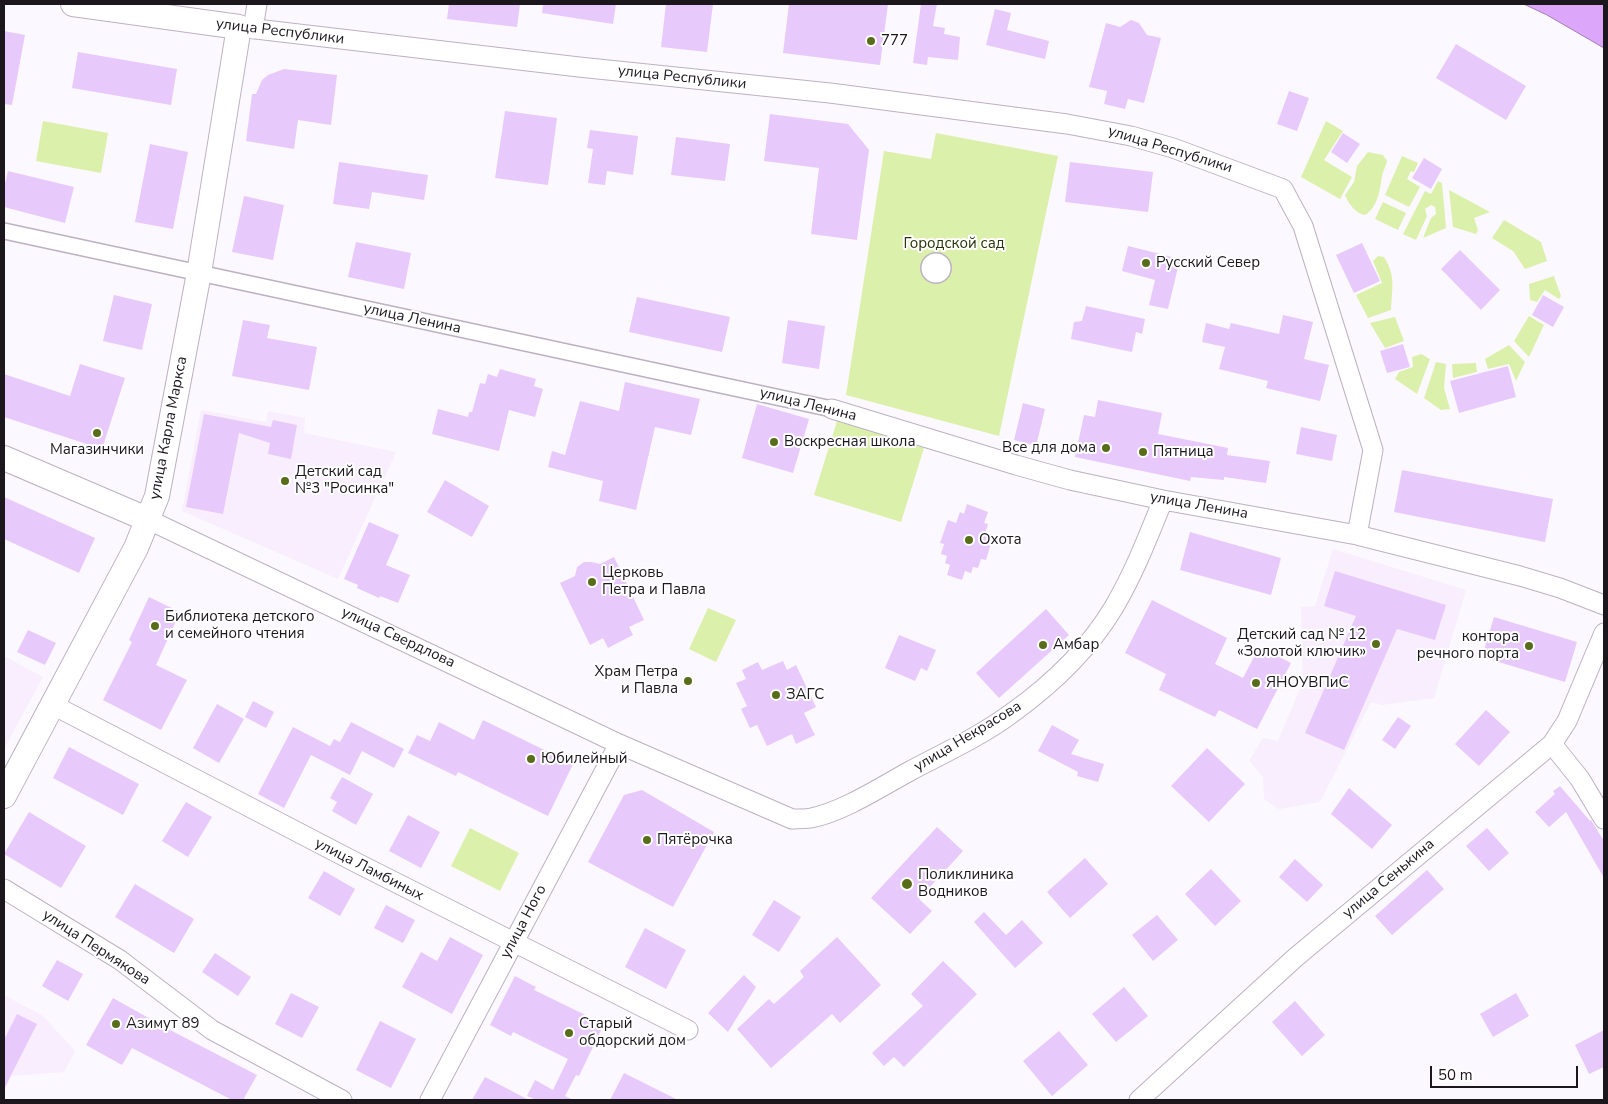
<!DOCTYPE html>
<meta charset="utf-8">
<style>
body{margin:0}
#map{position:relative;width:1608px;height:1104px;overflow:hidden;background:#fcf8ff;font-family:"Nunito Sans",sans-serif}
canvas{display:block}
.frame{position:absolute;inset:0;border:5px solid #1b171d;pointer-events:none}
.scale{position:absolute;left:1430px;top:1066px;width:148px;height:22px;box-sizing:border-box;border:2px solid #1b171d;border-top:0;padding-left:6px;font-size:15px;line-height:18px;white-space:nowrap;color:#1b171d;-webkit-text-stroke:4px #fff;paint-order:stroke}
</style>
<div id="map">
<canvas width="1608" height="1104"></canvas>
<div class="frame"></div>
<div class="scale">50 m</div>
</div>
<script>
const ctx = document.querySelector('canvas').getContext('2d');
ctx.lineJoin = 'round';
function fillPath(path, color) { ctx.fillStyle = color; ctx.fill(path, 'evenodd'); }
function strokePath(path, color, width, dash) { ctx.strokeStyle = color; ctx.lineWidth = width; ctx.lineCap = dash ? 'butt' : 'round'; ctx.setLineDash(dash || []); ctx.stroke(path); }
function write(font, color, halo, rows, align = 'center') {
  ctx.font = font + ' "Nunito Sans",sans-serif'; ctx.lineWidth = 4; ctx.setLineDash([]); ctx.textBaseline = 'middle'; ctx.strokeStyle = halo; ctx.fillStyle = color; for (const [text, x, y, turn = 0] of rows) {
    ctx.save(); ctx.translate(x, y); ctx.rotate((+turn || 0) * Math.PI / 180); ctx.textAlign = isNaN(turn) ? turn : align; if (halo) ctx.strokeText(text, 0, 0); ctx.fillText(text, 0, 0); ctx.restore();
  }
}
fillPath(new Path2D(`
 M201,410L266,422L268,411L305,418L304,433L396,452L338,579L182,511Z
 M1333,549L1466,590L1434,698L1382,705L1371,702L1320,802L1279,809L1264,799L1263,777L1249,761L1263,738L1278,741L1303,681L1301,607L1315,606Z
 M4,656L43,677L4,749Z
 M4,995L43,1016L75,1051L64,1072L12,1076L4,1091Z`), '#f8eefe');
fillPath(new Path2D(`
 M43,121L108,133L101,173L36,161Z
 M1326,121L1343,131L1324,160L1352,177L1340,199L1301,177Z
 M936,133L1058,156L999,436L846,395L884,151L931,159Z
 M1368,152L1383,155L1387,161C1386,166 1383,171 1382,176C1380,190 1378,207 1365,215C1356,214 1348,203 1345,195L1354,182L1357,166Z
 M1402,156L1418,163L1414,172L1411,171L1407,179L1420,187L1409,207L1385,195Z
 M1438,181L1442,183L1446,228L1423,238L1431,218L1436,214L1435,207L1431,205L1425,209L1427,216L1416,240L1403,234L1425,191L1431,194Z
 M1449,190L1490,212L1474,218L1478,230L1476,234L1453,227Z
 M1383,202L1406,213L1398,230L1375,219Z
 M1504,220L1541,242L1547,261L1525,269L1513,251L1492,238Z
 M1378,256L1384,257C1396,276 1392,288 1391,310L1368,318L1356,295L1382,283L1373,261Z
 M1554,276L1561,296L1559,299L1545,290L1537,302L1530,300L1529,284Z
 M1529,316L1544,325L1529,357L1514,341Z
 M1395,317L1404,341L1385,348L1370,323Z
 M1509,345L1525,362L1516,381L1509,364L1488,369L1485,359Z
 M1421,354L1430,359L1417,394L1395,379L1399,372L1413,367L1412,357Z
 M1436,362L1446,364L1444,388L1450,409L1441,410L1424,398Z
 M1476,363L1477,372L1453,378L1452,364Z
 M837,421L924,448L901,522L814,495Z
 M708,608L736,620L716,662L689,649Z
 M470,828L519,853L500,891L451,866Z`), '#dbf0ab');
const water = new Path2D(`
 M1524,4H1604V48L1547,15Z`);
fillPath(water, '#dca7fb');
strokePath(water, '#a27cb8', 1);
fillPath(new Path2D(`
 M449,4H520L517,27L447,19Z
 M543,4H616L613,24L542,13Z
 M666,4H713L707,52L661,47Z
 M789,4H888L880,65L783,53Z
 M921,4H937L933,26L945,28L944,34L960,37L958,60L928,57L927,65L913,63Z
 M995,9L1011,13L1007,30L1049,41L1045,59L986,45Z
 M1131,20L1139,23L1147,35L1161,38L1144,103L1128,99L1125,109L1104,104L1107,91L1089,87L1106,23L1120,27Z
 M4,31L25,35L12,105L4,104Z
 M1456,44L1526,86L1506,120L1436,78Z
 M78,52L177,69L171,105L72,88Z
 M284,69L337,75L331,125L298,120L294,149L246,141L252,94H256L262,80L268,75Z
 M1289,91L1309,98L1297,131L1277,124Z
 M505,111L557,118L548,185L495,178Z
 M770,114L848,124L869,150L857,240L811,234L819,168L764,161Z
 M590,130L638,136L633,175L607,171L605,185L588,183L593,149L587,148Z
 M1343,133L1360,144L1347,163L1331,152Z
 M676,137L730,144L725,181L671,175Z
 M150,144L188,152L173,229L135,222Z
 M1424,158L1442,169L1431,189L1412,178Z
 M339,162L428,175L424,200L372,192L369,209L333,204Z
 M1070,162L1153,172L1148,212L1065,202Z
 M8,171L74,187L65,223L4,207V188Z
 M244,196L284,205L273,260L232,252Z
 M356,242L411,253L404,289L348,277Z
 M1362,243L1380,281L1354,293L1336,255Z
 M1128,246L1180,259L1168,309L1149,305L1155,280L1122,271Z
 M1460,250L1500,290L1481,310L1441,269Z
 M114,295L152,304L142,350L103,341Z
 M1543,295L1564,307L1553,327L1532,315Z
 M637,297L730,317L722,352L629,332Z
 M1086,306L1145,319L1142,334L1136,332L1132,352L1071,339L1074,322L1082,321Z
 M1283,315L1313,322L1304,359L1329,365L1320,401L1266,388L1268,381L1219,369L1225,347L1202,342L1206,323L1229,329L1231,323L1279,334Z
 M243,320L270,325L267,338L317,347L309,390L232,376Z
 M788,320L825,326L819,369L782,363Z
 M1403,344L1410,367L1387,373L1380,351Z
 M80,364L125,378L102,449L4,417V374L70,396Z
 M1508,366L1516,397L1459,413L1450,381Z
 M500,369L536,379L534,386L543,389L535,417L509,410L499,451L432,434L438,409L468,417L469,412H472L480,383L485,384L488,374L497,377Z
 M625,382L700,399L691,435L655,427L636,510L599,501L603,481L548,467L552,451L565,455L580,401L619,411Z
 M1098,400L1162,413L1158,434L1228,448L1227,455L1270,461L1266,483L1224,477V480L1191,477L1190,481L1075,457L1084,415L1095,417Z
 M1023,403L1045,409L1036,446L1014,440Z
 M757,404L809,419L793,473L742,458Z
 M204,414L271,427L273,420L297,425L291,459L268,454L270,443L239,433L223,514L186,507Z
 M1301,427L1337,435L1332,461L1296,454Z
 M1402,470L1553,499L1545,542L1394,512Z
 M445,480L489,506L472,537L427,512Z
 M4,497L95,538L79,573L4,539Z
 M967,504L988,512L984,523L988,524L985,534L993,537L986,560L981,559L978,568L973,567L971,573L965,571L962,580L947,575L950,565L945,563L947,556L941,554L944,544L940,543L948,520L956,523L960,512L964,514Z
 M369,522L399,535L386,565L410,575L398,603L380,596L379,598L357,588L358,585L344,579Z
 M1190,532L1281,558L1271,595L1180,570Z
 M614,557L644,620L629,627L633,635L608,648L603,638L590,645L560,583L575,576L577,567L584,562H591L600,564Z
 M1335,571L1446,605L1435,640L1397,629L1344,750L1305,733L1356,616L1324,606Z
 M149,597L180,612L156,665L187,680L161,730L103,700L132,642L129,640Z
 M1152,600L1227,638L1215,664L1243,678L1259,647L1291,663L1257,729L1219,710L1215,717L1159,690L1166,674L1125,653Z
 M1046,609L1069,635L999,698L976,673Z
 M1494,617L1577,642L1565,682L1482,657Z
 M28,630L56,643L45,665L17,652Z
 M899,635L936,650L927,671L921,668L915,681L885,668Z
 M783,661L787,670L796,665L816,707L804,713L815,735L796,744L792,734L767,746L757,725L750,728L741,709L747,706L736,683L746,679L742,670L758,662L762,670Z
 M253,701L274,712L266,728L245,717Z
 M217,704L244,719L219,763L193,748Z
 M1486,710L1510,732L1479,766L1455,744Z
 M1398,717L1411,726L1395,749L1382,740Z
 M483,720L573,764L548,816L458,772L456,776L408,753L417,735L430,741L439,722L474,740Z
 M351,722L404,749L394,768L362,751L350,775L311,755L284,808L258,794L293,727L330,746L334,739L340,742Z
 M1052,725L1079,740L1071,754L1104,764L1098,782L1077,776L1078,772L1038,751Z
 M69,747L139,784L123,815L53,778Z
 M1207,748L1245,784L1209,822L1171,786Z
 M342,777L373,794L356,825L332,811L337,802L330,798Z
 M1560,786L1590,821L1591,820L1604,841V878L1566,812L1549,827L1535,812L1555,794L1553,791Z
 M1349,788L1392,825L1372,849L1331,814Z
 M642,790L714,832L673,907L588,862L624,795Z
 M186,802L212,817L188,857L162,841Z
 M29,812L86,846L61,888L4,854Z
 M408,815L440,832L421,868L389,851Z
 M937,827L963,851L919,899L932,911L910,934L871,898Z
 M1487,828L1509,853L1489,871L1466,846Z
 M1085,858L1108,884L1070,918L1047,892Z
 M1295,859L1323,885L1307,902L1279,877Z
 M1211,869L1241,901L1215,926L1185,894Z
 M1427,870L1444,889L1392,935L1375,916Z
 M324,871L355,889L340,916L308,898Z
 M135,884L194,919L174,953L115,917Z
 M774,900L801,917L779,952L752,935Z
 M386,905L415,920L403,943L374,928Z
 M984,912L1006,935L1022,920L1043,943L1015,968L974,922Z
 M1157,915L1178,940L1153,961L1132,935Z
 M645,928L686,950L666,989L625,967Z
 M450,937L483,955L452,1014L402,987L421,952L437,961Z
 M837,937L881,985L840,1023L832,1014L771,1068L737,1029L769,999L774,1004L804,977L800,971Z
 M215,953L251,977L238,996L202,972Z
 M57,960L83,974L68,1001L42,986Z
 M943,961L977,994L904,1067L894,1057L884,1066L872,1053L923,1006L911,994Z
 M744,975L756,987L728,1032L708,1013Z
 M515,976L536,987L534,990L604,1024L579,1076L576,1075L565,1096L573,1100H536L527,1096L535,1080L553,1090L568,1059L513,1032L511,1036L490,1025Z
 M1124,987L1148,1016L1116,1042L1092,1014Z
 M291,993L319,1007L302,1038L275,1024Z
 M1516,993L1529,1016L1493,1037L1480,1014Z
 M113,998L170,1030L257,1075L243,1100H232L132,1048L122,1065L86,1045Z
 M1295,1001L1325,1035L1302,1056L1272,1022Z
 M17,1014L37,1024L4,1089V1040Z
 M380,1021L416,1039L391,1088L356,1070Z
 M1604,1030V1067L1589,1074L1575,1045Z
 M1059,1031L1088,1065L1052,1096L1023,1061Z
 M624,1073L678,1100H610Z
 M485,1077L529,1100H472Z`), '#e8c9fb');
const pedestrian = new Path2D(`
 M4,231L832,409
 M929 268a7 7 0 1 1 14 0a7 7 0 1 1-14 0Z`);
const minor = new Path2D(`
 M239,27L579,67L830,93L1067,124L1131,136L1173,148L1283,189L1303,226L1373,450L1357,535
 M253,29L257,4
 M832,409L1016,465L1070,480L1163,500L1357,535L1520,576L1560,588L1604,605
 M149,520L619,744L792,819C798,819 805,819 811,818C842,812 881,787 910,771C944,753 981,736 1012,713C1051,685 1089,649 1114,607C1134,573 1148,537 1163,500
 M53,705L359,864L688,1030
 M1552,744L1580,779L1604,819
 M4,889L120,960L212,1030L342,1100
 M430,1100L619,744
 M1139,1100L1296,957L1552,744L1567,721L1604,633`);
const tertiary = new Path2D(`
 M4,458L149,520
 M4,796L136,548L157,496L199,273L239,27L73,4`);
strokePath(pedestrian, '#bcb1c3', 18);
strokePath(minor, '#bcb1c3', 21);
strokePath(tertiary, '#bcb1c3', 26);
strokePath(pedestrian, '#fff', 15);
strokePath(minor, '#fff', 19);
strokePath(tertiary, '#fff', 24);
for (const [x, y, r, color] of [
 [871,41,5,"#596c19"],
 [1146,263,5,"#596c19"],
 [97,433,5,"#596c19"],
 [774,442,5,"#596c19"],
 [1106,448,5,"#596c19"],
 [1143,452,5,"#596c19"],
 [285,481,5,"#596c19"],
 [969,540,5,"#596c19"],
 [592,582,5,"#596c19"],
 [155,626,5,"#596c19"],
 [1376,644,5,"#596c19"],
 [1043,645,5,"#596c19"],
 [1529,646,5,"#596c19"],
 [688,681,5,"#596c19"],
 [1256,683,5,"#596c19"],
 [776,695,5,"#596c19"],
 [531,759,5,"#596c19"],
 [647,840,5,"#596c19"],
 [907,884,6,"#596c19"],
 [116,1024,5,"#596c19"],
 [569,1033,5,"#596c19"]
]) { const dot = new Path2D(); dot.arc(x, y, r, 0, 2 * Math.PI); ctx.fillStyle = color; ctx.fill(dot); strokePath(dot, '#fff', 2); }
write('15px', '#1b171d', '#fff', [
 ["улица Республики",280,32,7],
 ["улица Республики",682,78,6],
 ["улица Республики",1170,150,17],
 ["улица Ленина",412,319,12],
 ["улица Ленина",808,405,14],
 ["улица Карла Маркса",169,428,-79],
 ["улица Ленина",1199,506,10],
 ["улица Свердлова",398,638,25],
 ["улица Некрасова",968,737,-31],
 ["улица Ламбиных",369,870,27],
 ["улица Сенькина",1389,879,-40],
 ["улица Ного",524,922,-62],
 ["улица Пермякова",96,948,33]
]);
write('15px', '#1b171d', '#fff', [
 ["777",881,41],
 ["Русский Север",1156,263],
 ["Воскресная школа",784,442],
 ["Все для дома",1096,448,"right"],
 ["Магазинчики",97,450,"center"],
 ["Пятница",1153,452],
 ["Детский сад",295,472],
 ["№3 \"Росинка\"",295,489],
 ["Охота",979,540],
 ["Церковь",602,573],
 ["Петра и Павла",602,590],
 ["Библиотека детского",165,617],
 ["и семейного чтения",165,634],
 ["Детский сад № 12",1366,635,"right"],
 ["«Золотой ключик»",1366,652,"right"],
 ["контора",1519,637,"right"],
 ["речного порта",1519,654,"right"],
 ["Амбар",1053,645],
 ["Храм Петра",678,672,"right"],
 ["и Павла",678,689,"right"],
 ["ЯНОУВПиС",1266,683],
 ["ЗАГС",786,695],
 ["Юбилейный",541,759],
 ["Пятёрочка",657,840],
 ["Поликлиника",918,875],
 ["Водников",918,892],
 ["Азимут 89",126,1024],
 ["Старый",579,1024],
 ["обдорский дом",579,1041]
], 'left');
write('15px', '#2a340b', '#fff', [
 ["Городской сад",954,244]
]);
</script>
